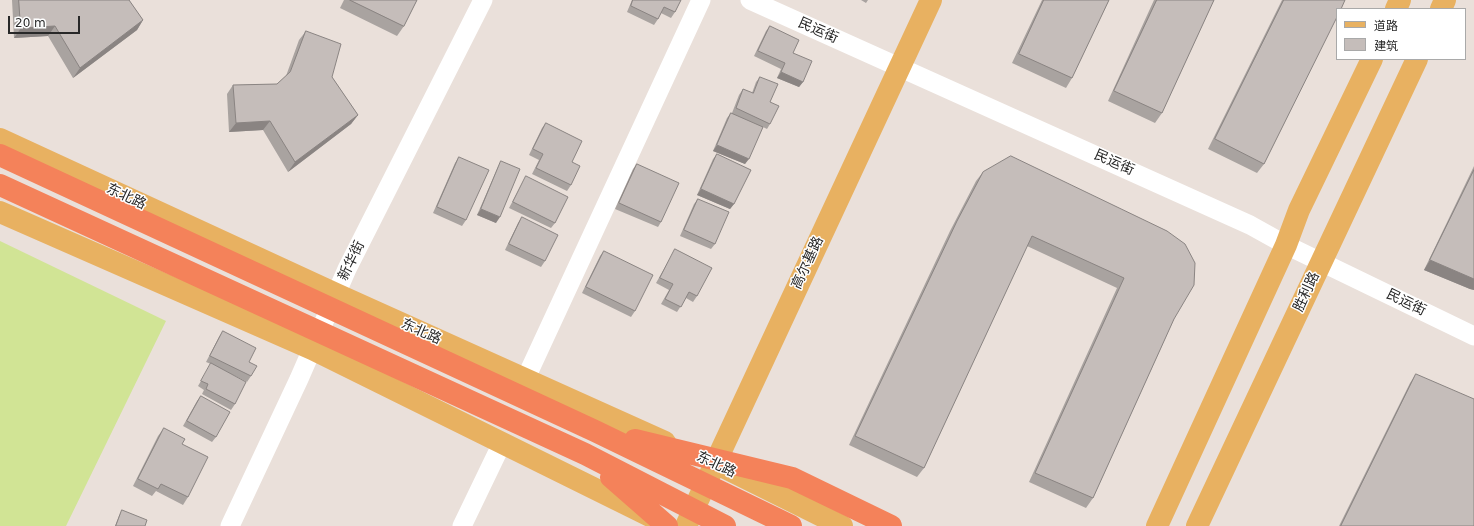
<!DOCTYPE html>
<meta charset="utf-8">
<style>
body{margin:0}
#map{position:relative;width:1474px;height:526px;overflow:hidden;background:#eae0da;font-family:"DejaVu Sans","Noto Sans SC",sans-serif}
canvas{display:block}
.legend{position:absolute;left:1336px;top:8px;width:130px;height:52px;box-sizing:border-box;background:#fff;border:1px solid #a9a9a9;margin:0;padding:5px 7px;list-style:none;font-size:12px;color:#282828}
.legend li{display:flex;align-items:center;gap:8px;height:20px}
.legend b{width:20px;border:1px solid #a9a9a9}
.scale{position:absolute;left:8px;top:16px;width:72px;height:18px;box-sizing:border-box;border:2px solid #282828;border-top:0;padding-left:5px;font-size:12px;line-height:14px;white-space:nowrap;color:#282828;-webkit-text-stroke:3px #fff;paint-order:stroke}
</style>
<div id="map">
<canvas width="1474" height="526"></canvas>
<ul class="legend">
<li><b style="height:5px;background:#e8b161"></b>道路</li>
<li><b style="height:11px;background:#c5bdba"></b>建筑</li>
</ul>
<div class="scale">20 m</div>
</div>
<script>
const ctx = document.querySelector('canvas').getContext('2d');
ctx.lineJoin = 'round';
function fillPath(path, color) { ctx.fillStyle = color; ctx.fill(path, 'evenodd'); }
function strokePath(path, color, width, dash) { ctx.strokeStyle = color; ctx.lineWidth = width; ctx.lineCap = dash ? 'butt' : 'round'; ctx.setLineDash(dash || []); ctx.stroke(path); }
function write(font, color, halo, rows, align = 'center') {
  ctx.font = font + ' "DejaVu Sans","Noto Sans SC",sans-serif'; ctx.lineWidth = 3; ctx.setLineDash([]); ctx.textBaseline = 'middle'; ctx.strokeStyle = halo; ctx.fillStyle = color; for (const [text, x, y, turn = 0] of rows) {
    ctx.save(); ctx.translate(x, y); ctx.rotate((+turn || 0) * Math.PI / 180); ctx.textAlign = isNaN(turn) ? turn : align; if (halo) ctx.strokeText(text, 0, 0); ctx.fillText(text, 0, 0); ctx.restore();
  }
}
fillPath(new Path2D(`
 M0,241L166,321L66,526H0Z`), '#d1e495');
strokePath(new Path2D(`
 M750,0L1250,225L1286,245L1474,336
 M525,380L701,0
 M230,526L299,379L347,269L483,0
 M462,526L502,443`), '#fff', 19);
strokePath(new Path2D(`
 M1396,9L1400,0
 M1441,9L1445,0
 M0,139L336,294L665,442
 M0,212L312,349L652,517
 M717,464L842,526
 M686,526L931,0
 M1157,526L1286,245L1299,210L1372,59
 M1197,526L1417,59`), '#e8b161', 22);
strokePath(new Path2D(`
 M0,155L595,431L791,526
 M0,185L585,454L725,526
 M635,440L792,478L891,526
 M611,477L667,526`), '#f4825a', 22);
fillPath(new Path2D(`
 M12,0H129L143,20L137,30L73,78L48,36L14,38Z
 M344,0H417L404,26L397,36L340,8Z
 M632,0H681L675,12L671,18L661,13L658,19L654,25L627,12Z
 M861,0H868L866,3Z
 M1042,0H1109L1072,78L1066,88L1012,63Z
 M1154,0H1214L1162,113L1155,123L1108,101Z
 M1282,0H1345L1264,164L1257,173L1208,149Z
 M770,26L793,53L803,82L799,87L777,78L781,69L754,56L766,31Z
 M306,31L332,77L358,115L351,124L288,172L263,130L229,132L227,94L233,85L277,84L286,76L299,40Z
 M760,77L770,102V124L767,129L763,127L745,164L713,151L727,118L731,113H732L739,95L743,89L752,93L756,82Z
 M546,123L572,162L571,185L567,191L532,174L539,160L529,155L542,128Z
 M717,154L734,204L730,209L697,195L713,159Z
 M1011,156L1174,319L1093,498L1086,508L1029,482L1117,288L1027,246L924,468L917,477L849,445L950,231L976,181L983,172Z
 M459,157L466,220L462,226L433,213L455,163Z
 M501,161L496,223L477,215L498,167Z
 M637,164L661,222L658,227L615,209L633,169Z
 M1474,166V290L1470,289L1424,270Z
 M526,176L555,223L551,228L509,208L523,182Z
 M698,199L715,244L711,249L680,236L694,204Z
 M522,217L545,261L541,267L505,250L518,223Z
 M675,249L697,296L693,302L686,298L677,312L661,304L669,290L656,283L672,255Z
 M604,251L635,311L631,317L582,293L600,256Z
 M223,331L249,362L251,376L247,382L223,370L235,404L231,410L202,394L204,390L198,386L211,364L206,362L219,337Z
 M1416,374L1474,526H1339L1410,383Z
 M201,396L216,437L212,442L183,426L197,401Z
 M164,428L182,444L188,497L183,505L156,491L152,496L133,486L158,436Z
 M122,510L145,526H115L119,516Z`), '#a9a3a0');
fillPath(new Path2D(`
 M143,20L137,30L73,78L80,68Z
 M55,26L48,36L14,38L21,28Z
 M781,72L803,82L799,87L777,78Z
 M358,115L351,124L288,172L295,162Z
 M270,121L263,130L229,132L236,123Z
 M717,145L749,159L745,164L713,151Z
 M701,189L734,204L730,209L697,195Z
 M481,209L500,217L496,223L477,215Z
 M1430,260L1474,279V290L1470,289L1424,270Z`), '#8a8482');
const building = new Path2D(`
 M19,0H129L143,20L80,68L55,26L21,28Z
 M350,0H417L404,26Z
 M633,0H681L675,12L664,7L658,19L631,6Z
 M1044,0H1109L1072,78L1019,54Z
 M1157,0H1214L1162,113L1114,91Z
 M1284,0H1345L1341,9H1337V17L1264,164L1215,139Z
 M770,26L799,40L793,53L812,61L803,82L781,72L785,63L758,51Z
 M306,31L341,44L332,77L358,115L295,162L270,121L236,123L233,85L277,84L290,72Z
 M760,77L778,84L770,102L779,106L770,124L736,108L743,89L753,93Z
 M731,113L763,127L749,159L717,145Z
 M546,123L582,141L572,162L580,166L571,185L536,168L543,154L533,149Z
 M717,154L751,170L734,204L701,189Z
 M1011,156L1167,231L1185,244L1195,263L1194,285L1174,319L1093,498L1035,473L1124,278L1032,236L924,468L855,436L957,221L983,172Z
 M459,157L489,170L466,220L437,207Z
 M501,161L520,169L500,217L481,209Z
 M637,164L679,183L661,222L619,203Z
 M1474,170V279L1430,260Z
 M526,176L568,197L555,223L513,202Z
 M698,199L729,212L715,244L684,230Z
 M522,217L558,235L545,261L509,244Z
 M675,249L712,268L697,296L689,292L681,307L665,299L673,284L660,278Z
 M604,251L653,275L635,311L586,287Z
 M223,331L256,348L249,362L257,366L251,376L210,356Z
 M211,363L246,382L235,404L206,389L208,384L201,381Z
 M1416,374L1474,399V526H1341Z
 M201,396L230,412L216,437L187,421Z
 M164,428L185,439L182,444L208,457L188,497L161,484L158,489L138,479Z
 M122,510L147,520L145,526H116Z`);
fillPath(building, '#c5bdba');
strokePath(building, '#8a8482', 1);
write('14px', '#282828', '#fff', [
 ["民运街",818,31,24],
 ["民运街",1114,163,24],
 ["东北路",126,197,25],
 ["新华街",352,261,-64],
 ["高尔基路",808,263,-65],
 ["胜利路",1307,292,-65],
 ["民运街",1406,303,26],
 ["东北路",421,332,24],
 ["东北路",716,465,25]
]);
</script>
